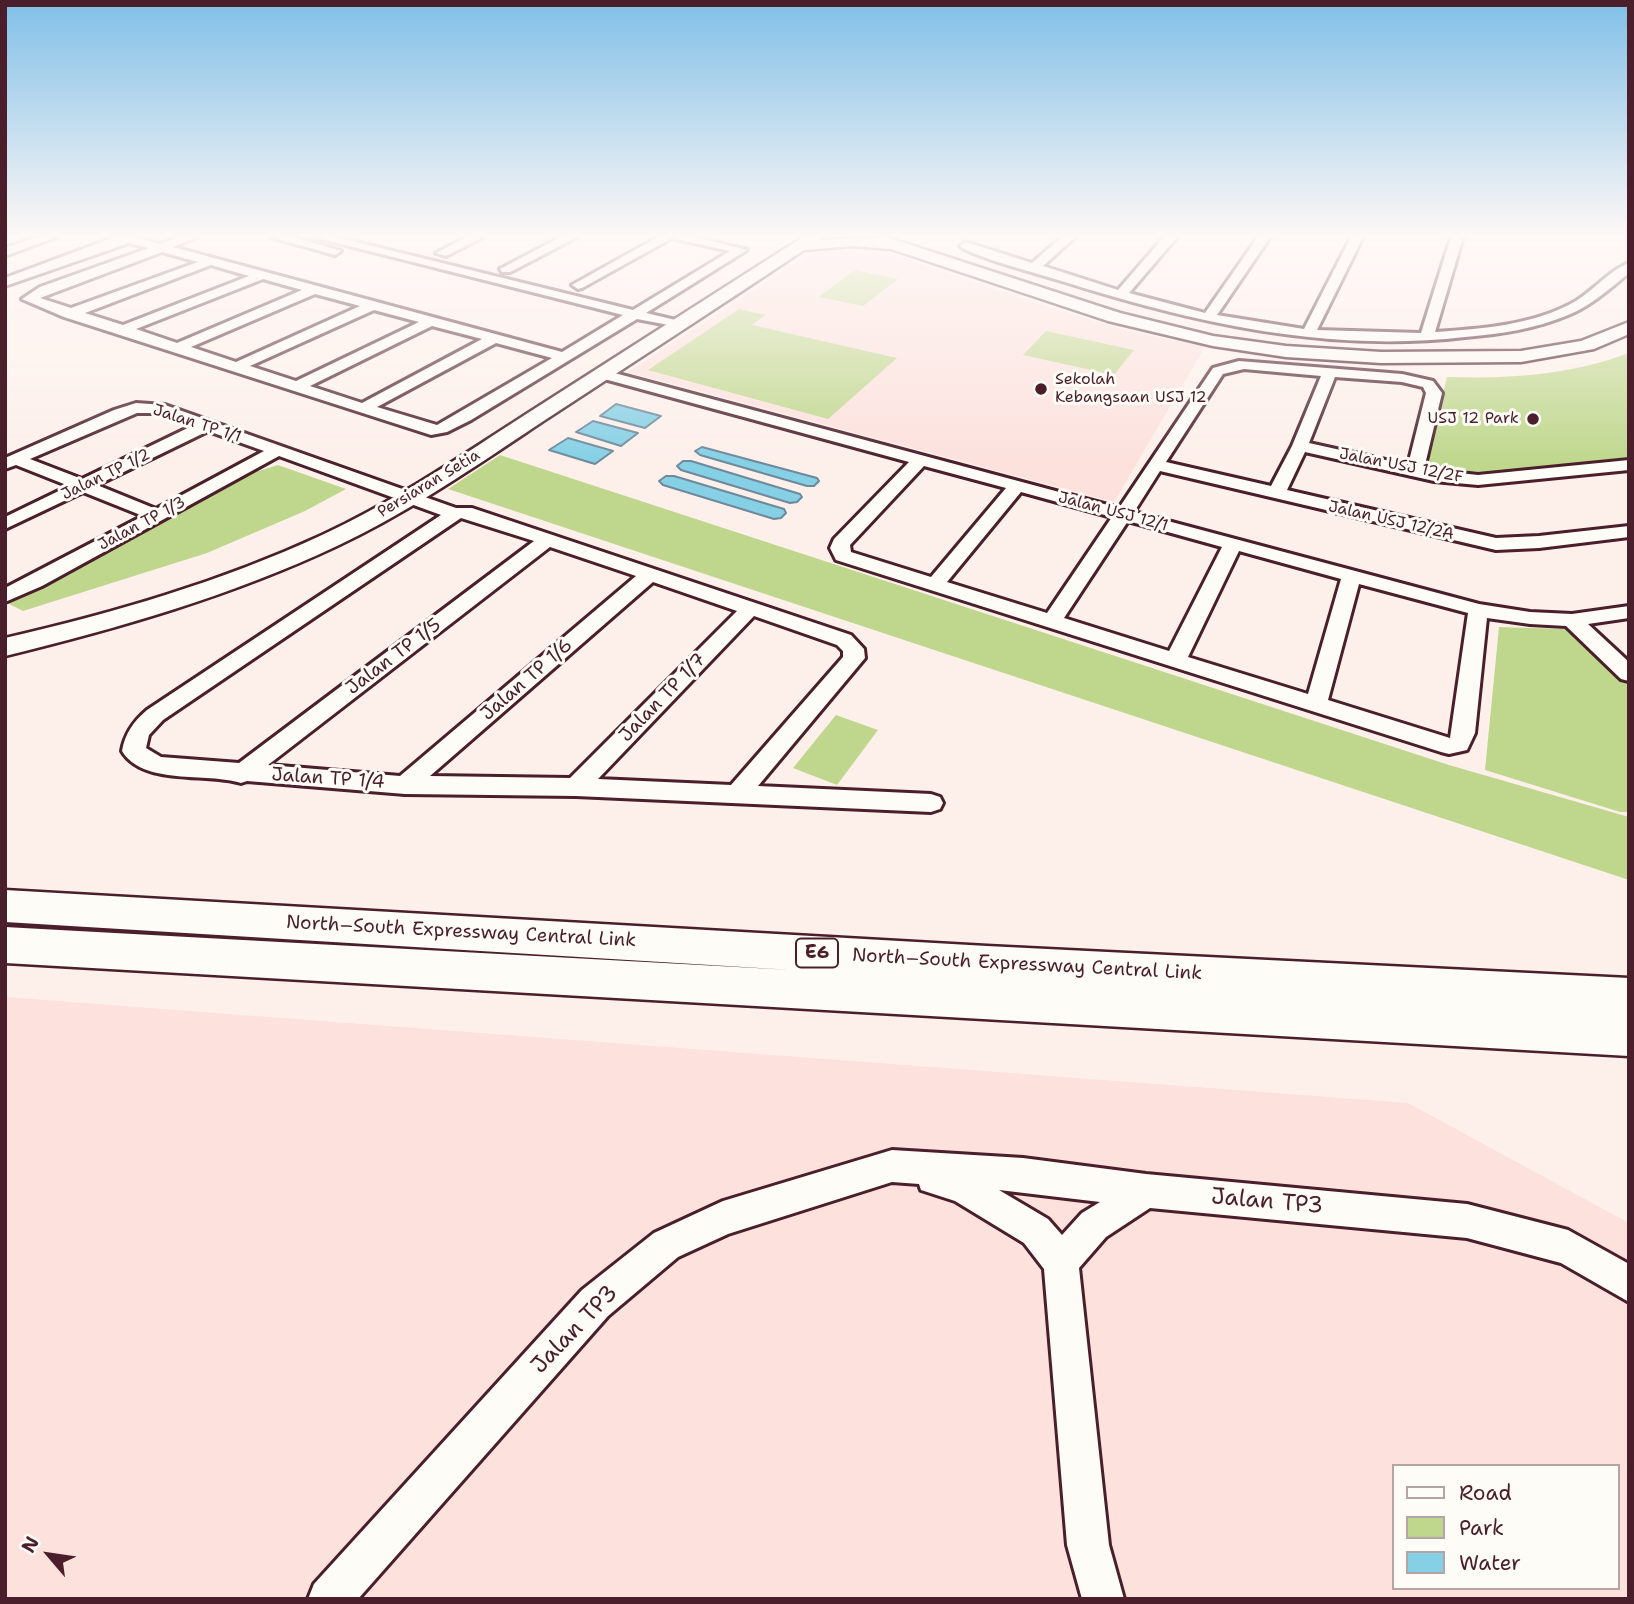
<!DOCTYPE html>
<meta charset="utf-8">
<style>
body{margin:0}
#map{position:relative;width:1634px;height:1604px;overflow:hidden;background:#fdf0eb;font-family:"Shantell Sans",sans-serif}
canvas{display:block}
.frame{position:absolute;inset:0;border:7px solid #4a1f2b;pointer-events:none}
.legend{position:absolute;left:1392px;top:1464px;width:228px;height:126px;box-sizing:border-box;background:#fdfcf7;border:2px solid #b5a4a5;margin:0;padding:9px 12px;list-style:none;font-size:21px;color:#4a1f2b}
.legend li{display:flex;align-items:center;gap:14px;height:35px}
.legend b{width:35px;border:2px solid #b5a4a5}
.north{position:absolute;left:14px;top:1520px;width:70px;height:70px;-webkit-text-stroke:5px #fdfcf7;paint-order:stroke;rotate:299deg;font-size:19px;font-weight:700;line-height:28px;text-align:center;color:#4a1f2b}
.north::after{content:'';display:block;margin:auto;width:24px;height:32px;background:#4a1f2b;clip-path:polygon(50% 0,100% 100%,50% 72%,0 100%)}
</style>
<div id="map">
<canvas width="1634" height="1604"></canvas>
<div class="frame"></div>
<ul class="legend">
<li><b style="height:9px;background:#fdfcf7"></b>Road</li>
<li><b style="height:19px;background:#bfd78d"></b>Park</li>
<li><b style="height:19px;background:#85d0e5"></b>Water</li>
</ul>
<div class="north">N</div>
</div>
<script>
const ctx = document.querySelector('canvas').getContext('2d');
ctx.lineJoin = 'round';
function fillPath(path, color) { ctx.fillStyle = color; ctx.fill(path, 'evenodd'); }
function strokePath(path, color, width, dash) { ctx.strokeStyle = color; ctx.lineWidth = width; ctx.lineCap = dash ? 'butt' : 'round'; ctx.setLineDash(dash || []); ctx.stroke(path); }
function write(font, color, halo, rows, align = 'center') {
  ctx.font = font + ' "Shantell Sans",sans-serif'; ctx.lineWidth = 6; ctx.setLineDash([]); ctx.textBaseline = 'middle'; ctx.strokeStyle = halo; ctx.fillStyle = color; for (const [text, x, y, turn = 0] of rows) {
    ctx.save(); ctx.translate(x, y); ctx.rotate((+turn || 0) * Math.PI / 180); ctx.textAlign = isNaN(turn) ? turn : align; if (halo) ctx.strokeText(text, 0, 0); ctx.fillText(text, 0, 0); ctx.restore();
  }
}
fillPath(new Path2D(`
 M865,244L1005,293L1121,329L1205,347L1114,502L628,372L819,248Z
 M5,997L1408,1103L1629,1223V1599H5ZM1394,1466H1618V1588H1394Z`), '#fce1dd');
fillPath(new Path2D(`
 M855,270L898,279L863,306L819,297Z
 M739,309L765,315L752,325L897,358L828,419L648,370Z
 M1046,331L1134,350L1114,375L1023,355Z
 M1629,353V459L1475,476L1425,470L1447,377C1509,379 1570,375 1629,353Z
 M500,455L1449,765L1629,817V880L448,489Z
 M278,465L346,489L305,511L207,553L23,611L7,603L252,473Z
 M1499,627L1567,629L1629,683V812H1620L1485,770Z
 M836,715L878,730L837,785L793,768Z`), '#bfd78d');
const water = new Path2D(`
 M616,404L661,416L645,428L600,416Z
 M593,421L638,433L621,446L576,432Z
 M568,438L613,451L595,464L549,450Z
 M702,447L817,478L819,481L814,486H807L700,455L695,451Z
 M683,461H691L800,494L802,497L797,502L790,503L681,470L677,466Z
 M666,476H674L784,509L786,513L781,518L774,519L663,485L659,481Z`);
fillPath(water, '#85d0e5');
strokePath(water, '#6d899b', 2);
const minor = new Path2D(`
 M37,237H56L5,256V248Z
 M115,237H136L160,244L179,237H197L173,247L562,352L623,315L314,237H336L633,310L730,251L672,238L582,288L578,289L572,285L658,237H696L747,250L646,313L684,322V328L637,319L471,420L447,432L431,435L64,317L22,299L40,287L149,248L129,243L5,286V278ZM162,252L198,262L71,308L40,298ZM211,265L249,276L123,325L85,313ZM263,279L302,290L177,343L136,329ZM315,294L360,306L236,362L191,347ZM374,310L419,322L296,381L250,366ZM432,326L482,339L362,403L310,386ZM496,343L552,358L437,425L377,407Z
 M271,237H293L341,251L335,255Z
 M467,237H483L446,256L436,253Z
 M561,237H577L510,272H502L500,269Z
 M1062,237H1075L1043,266L1118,290L1164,237H1177L1129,293L1205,313L1258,237H1270L1217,315L1304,329L1351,237H1363L1317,330L1421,333L1451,237H1463L1435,332C1481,329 1535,325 1576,301C1594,290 1610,270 1629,263V273C1610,288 1591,306 1568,315C1535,329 1500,334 1465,337C1329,353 1194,323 1065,282C1044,275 973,257 960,246L966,242L1032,263Z
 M1239,361L1402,374L1433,381L1442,393L1424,469L1478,475L1629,460V470L1478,485L1434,481L1305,452L1287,490L1496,538L1539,536L1629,526V537L1539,548L1496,550L1160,471L1134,512L1479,604L1530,612L1572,614L1629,606V618L1588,624L1629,662V681L1621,679L1566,626L1530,624L1487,618L1475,733L1467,750L1449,754L1441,752L836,560L830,548L834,539L909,462L597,377L595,374L602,370L607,371L1119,508L1213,368ZM1244,369L1321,376L1292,446L1271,486L1166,462L1223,374ZM1335,377L1402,382L1423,387L1426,393L1408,465L1309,443ZM924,466L1006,488L931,577L851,552L850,545ZM1021,492L1112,517L1047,613L947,582ZM1128,521L1222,547L1169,651L1064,618ZM1239,551L1341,579L1308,694L1188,657ZM1359,584L1468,613L1450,738L1328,700Z
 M136,403L165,405L456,508H472L851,635L864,649L865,658L758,786L931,794L940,797L943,803L940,809L931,812L576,796L405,794L247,781L241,783C207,772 143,786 122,751C125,733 134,721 147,710L441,515L279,456L42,586L5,602V588L143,516L83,492L5,529V517L69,486L16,465L5,469V458L114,410ZM137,413H158L194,425L82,479L30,459ZM208,431L264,451L156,509L97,485ZM461,518L534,541L239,763L161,757L146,748L149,735L163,720ZM550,547L636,576L400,776L268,765ZM653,582L737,611L570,778L430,776ZM754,616L837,645L843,651V657L731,785L598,779Z
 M892,1150L1023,1158L1146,1174L1467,1204L1568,1230L1629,1264V1302L1561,1263L1467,1238L1150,1208L1106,1237L1079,1268L1109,1545L1124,1599H1082L1067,1545L1044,1269L1024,1243L955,1201L921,1190L919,1184L892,1182L728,1234L678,1257L608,1316L358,1599H308L314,1584L582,1290L654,1233L723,1201ZM999,1190L1100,1202L1082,1213L1062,1235L1048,1219Z`);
const major = new Path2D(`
 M803,237H821L820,240L886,237L1120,313L1213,336L1286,346L1381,352L1521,351L1581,341L1629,322V334L1594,349L1521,362L1381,363L1286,357L1213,346L1108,321L891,249L853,246L804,250C717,308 629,365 542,422C476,466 409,512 337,546C231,596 119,628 5,656V638C114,613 220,582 322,535C395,501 463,455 531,411C622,353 712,295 803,237Z`);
const highway = new Path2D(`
 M5,890L987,946L1629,978V1056L5,963V927L792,970L5,922Z`);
strokePath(minor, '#4a1f2b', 6);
strokePath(major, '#4a1f2b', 5);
strokePath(highway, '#4a1f2b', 5);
fillPath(minor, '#fdfcf7');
fillPath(major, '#fdfcf7');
fillPath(highway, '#fdfcf7');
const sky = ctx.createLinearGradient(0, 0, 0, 462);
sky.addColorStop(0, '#80bfe7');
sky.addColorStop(0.51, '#fef8f6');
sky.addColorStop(1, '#fef8f600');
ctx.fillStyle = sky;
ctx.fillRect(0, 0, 1634, 462);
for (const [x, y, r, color] of [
 [1041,389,7,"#4a1f2b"],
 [1533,419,7,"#4a1f2b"]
]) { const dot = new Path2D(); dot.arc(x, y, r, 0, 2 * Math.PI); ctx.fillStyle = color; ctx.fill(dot); strokePath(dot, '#fdfcf7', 2.5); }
write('16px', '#4a1f2b', '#fdfcf7', [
 ["Sekolah",1055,380],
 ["Kebangsaan USJ 12",1055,398],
 ["USJ 12 Park",1519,419,"right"]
], 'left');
write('16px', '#4a1f2b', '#fdfcf7', [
 ["Jalan TP 1/1",197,424,18],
 ["Jalan USJ 12/2F",1401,466,11],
 ["Jalan TP 1/2",106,475,-26],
 ["Persiaran Setia",429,484,-31],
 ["Jalan USJ 12/1",1113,512,15],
 ["Jalan USJ 12/2A",1391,521,13],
 ["Jalan TP 1/3",142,524,-28]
]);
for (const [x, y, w] of [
 [817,953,42]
]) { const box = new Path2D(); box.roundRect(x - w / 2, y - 14.5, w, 29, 5); ctx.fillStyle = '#fdfcf7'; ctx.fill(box); strokePath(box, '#4a1f2b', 2); }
write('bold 18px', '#4a1f2b', null, [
 ["E6",817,953]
]);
write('19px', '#4a1f2b', '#fdfcf7', [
 ["Jalan TP 1/5",394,657,-37],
 ["Jalan TP 1/6",527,680,-41],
 ["Jalan TP 1/7",663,698,-46],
 ["Jalan TP 1/4",328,779,4],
 ["North–South Expressway Central Link",461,932,3],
 ["North–South Expressway Central Link",1027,965,3]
]);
write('23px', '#4a1f2b', '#fdfcf7', [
 ["Jalan TP3",1267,1202,5],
 ["Jalan TP3",575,1330,-46]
]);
</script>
